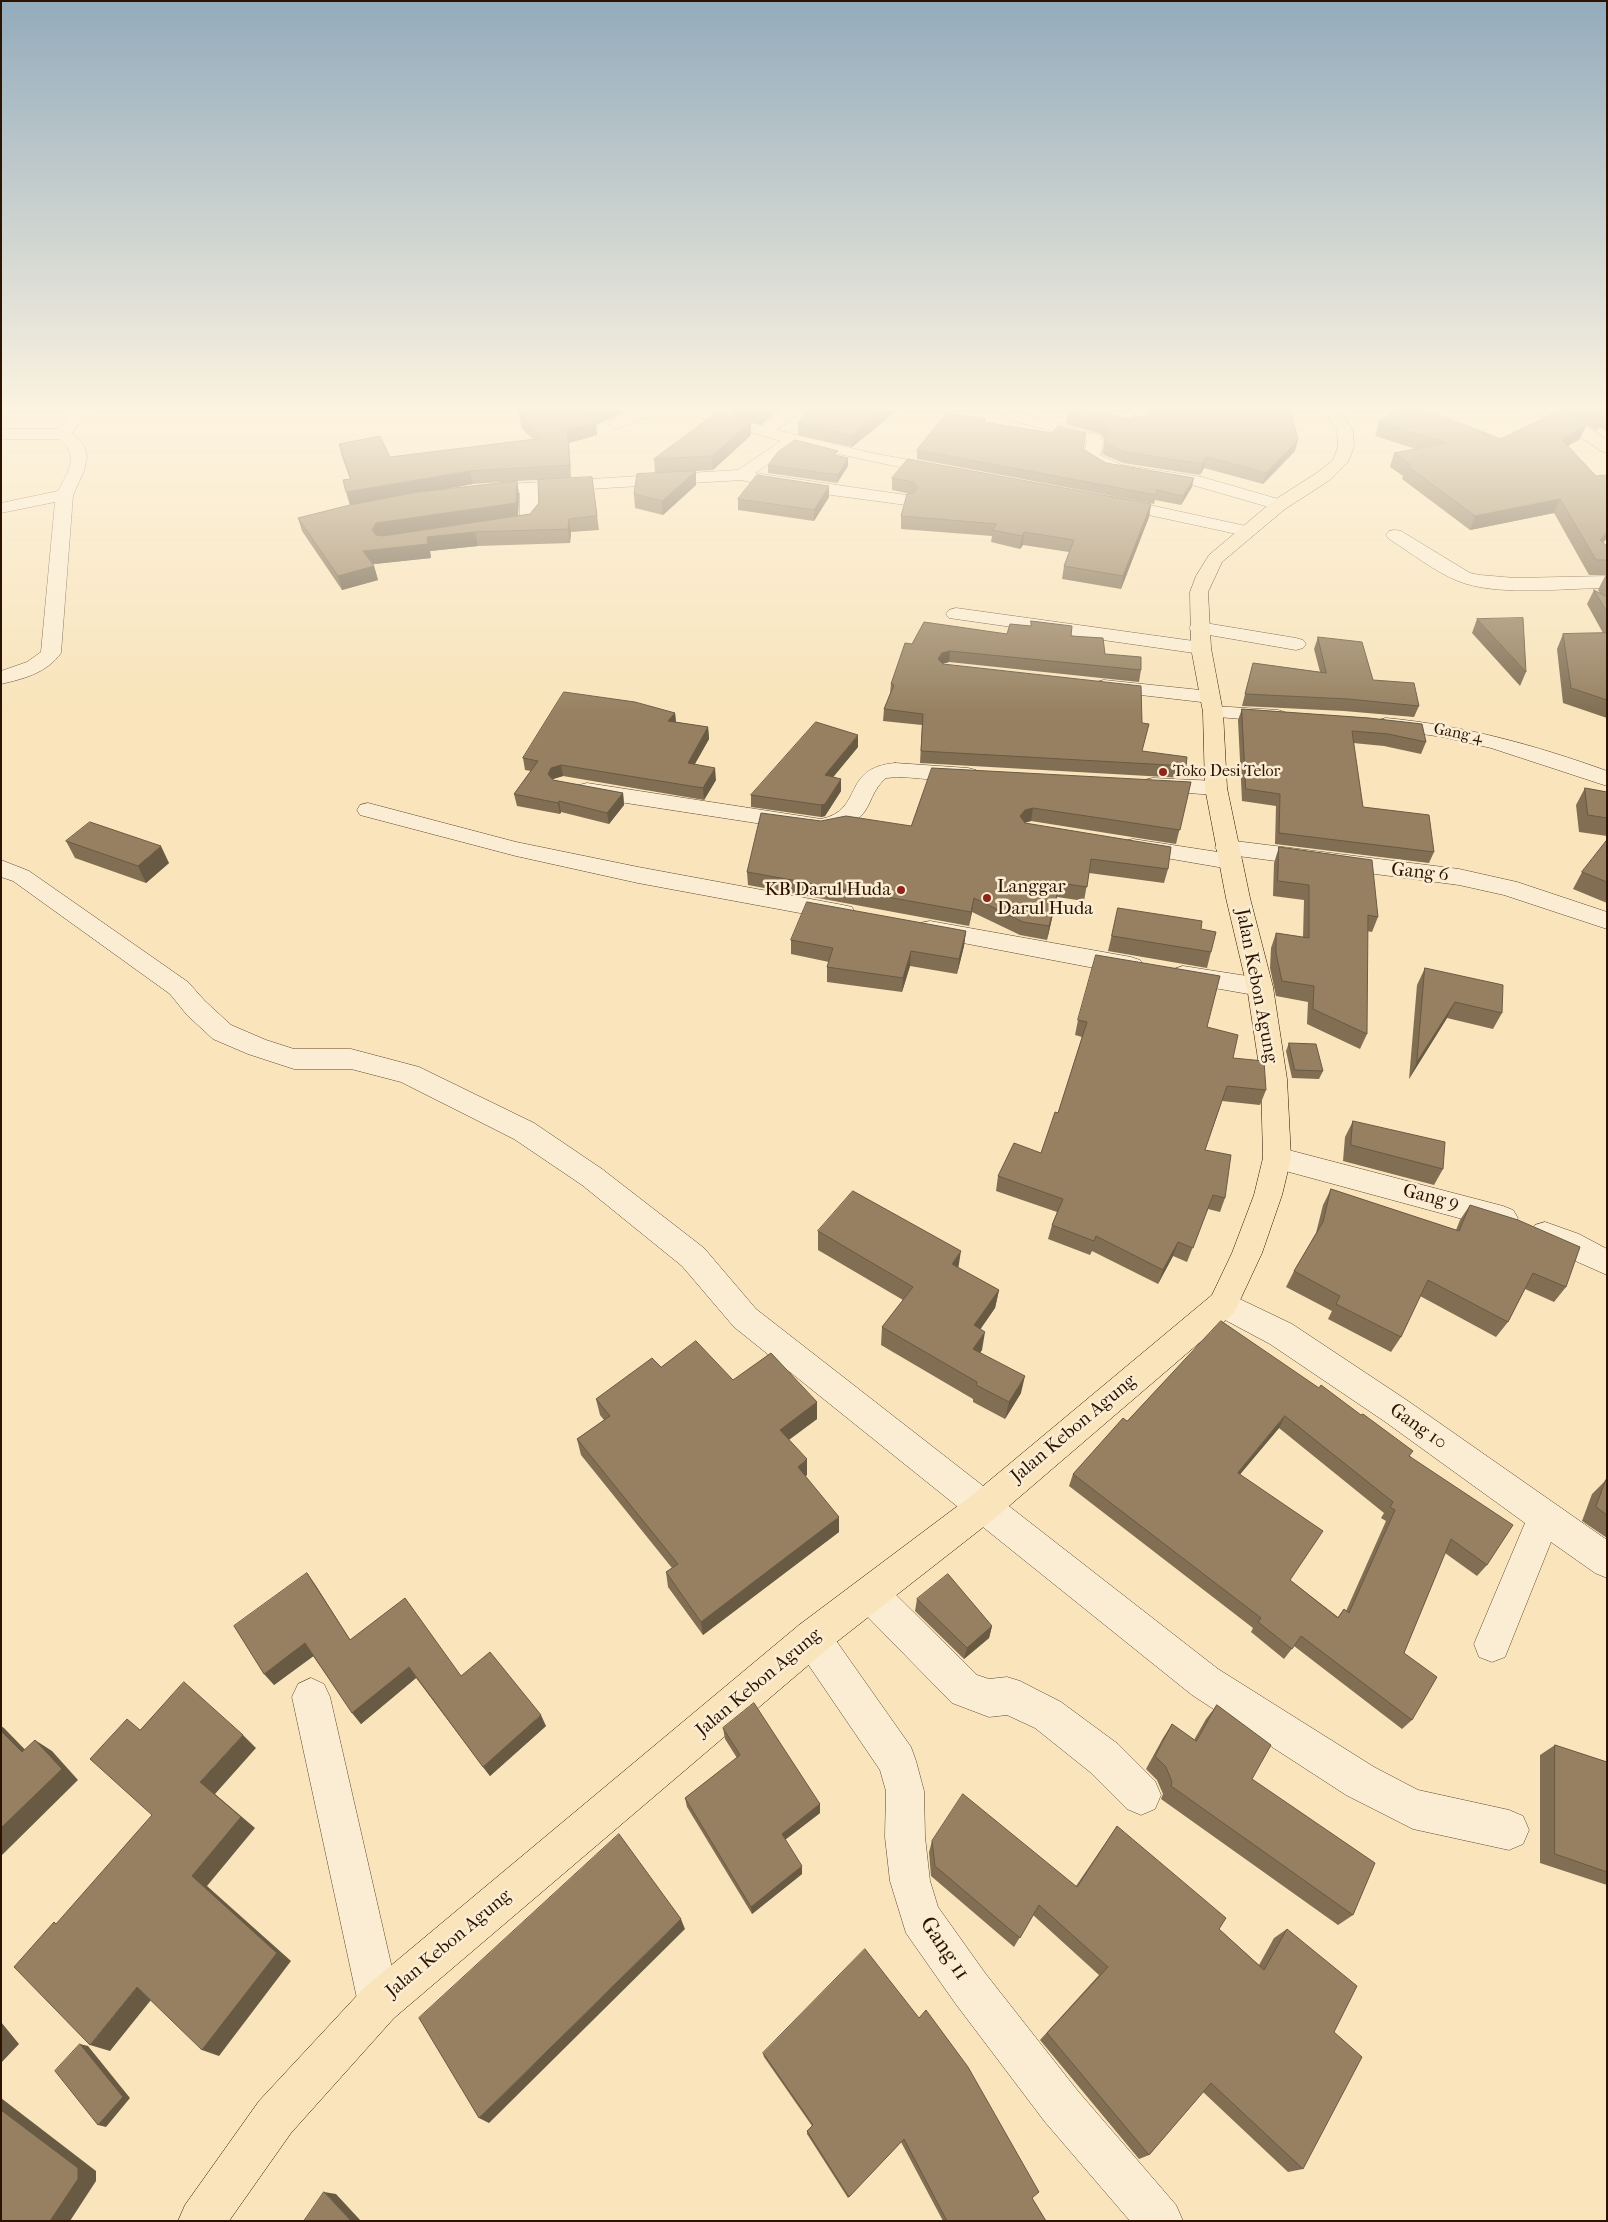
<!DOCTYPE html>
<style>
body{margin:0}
#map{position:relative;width:1608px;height:2222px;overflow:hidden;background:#f9e4bb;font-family:"IM FELL French Canon",serif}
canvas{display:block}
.frame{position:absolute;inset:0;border:2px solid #2b1300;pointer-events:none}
</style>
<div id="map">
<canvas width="1608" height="2222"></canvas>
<div class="frame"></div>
</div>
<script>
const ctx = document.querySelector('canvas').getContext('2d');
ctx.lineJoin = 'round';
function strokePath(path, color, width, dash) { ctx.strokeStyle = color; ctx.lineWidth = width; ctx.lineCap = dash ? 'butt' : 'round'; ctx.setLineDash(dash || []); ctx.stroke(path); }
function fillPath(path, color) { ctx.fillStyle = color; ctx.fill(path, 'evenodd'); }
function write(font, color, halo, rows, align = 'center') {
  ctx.font = font + ' "IM FELL French Canon",serif'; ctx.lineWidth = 5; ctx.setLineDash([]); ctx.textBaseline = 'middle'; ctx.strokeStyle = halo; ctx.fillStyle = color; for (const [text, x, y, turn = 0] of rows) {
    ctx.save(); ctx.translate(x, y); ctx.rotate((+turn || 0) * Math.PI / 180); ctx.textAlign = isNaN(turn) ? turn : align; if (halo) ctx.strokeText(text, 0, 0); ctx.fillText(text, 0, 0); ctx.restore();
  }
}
const minor = new Path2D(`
 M77,404H93L72,433L84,445L87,457L84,471L73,495L61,653C47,673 23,679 1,684V671L27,662L41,652L55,502L1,513V503L58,491C69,471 79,456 60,439H1V429H59Z
 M654,404H688L763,426L792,404H810L777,430L872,453L941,466L947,467L949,471L947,475L941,476L797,445L755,473L906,495L912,496L915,500L912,504L906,505L764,486L742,480L538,492V520L535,524L497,530L491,529L488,525L491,521L520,516V493L481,495L475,494L472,490L475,486L738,470L781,441L670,409L616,429L608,424L610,421Z
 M1013,411L1099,435L1104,442L1100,455L1122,465L1202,477L1285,501L1288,505L1285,509L1279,510L1189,484L1105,470L1095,466L1083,457L1087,441L1007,419L1005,416Z
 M1113,497L1246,526L1252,527L1255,531L1252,535L1246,536L1107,506L1104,502L1107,498Z
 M1395,530L1401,531L1470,573L1480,575L1515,578L1607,576V588C1564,588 1497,597 1458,581C1435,572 1410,552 1389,539L1386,535L1389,531Z
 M956,608L1201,642L1208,644L1211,648L1208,652L1201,654L949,618L946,614L949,610Z
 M1199,622L1296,638L1303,640L1306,644L1303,648L1296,650L1192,632L1189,628L1192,624Z
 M1104,680L1210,691L1217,693L1220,697L1217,701L1210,703L1097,690L1094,686L1097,682Z
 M1213,706L1278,710L1285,712L1288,716L1285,720L1278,722L1206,716L1203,712L1206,708Z
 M1386,718C1462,725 1535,745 1607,771V786L1491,748L1443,737L1379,728L1376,724L1379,720Z
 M895,763L968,768L976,770L979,775L976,780C952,786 914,774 886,778C877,786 874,793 869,804C859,825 842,829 821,833L587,797L579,795L576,790L579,785L587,783L821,819C865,810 840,768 895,763Z
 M1153,778L1216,781L1224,783L1227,788L1224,793L1216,795L1145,790L1142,785L1145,780Z
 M368,803L516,842L638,867L843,905L852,907L855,913L852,919L843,921L638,883L516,856L360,815L357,810L360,805Z
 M1133,839L1218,852L1215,847L1219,842L1227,840L1459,869L1517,882L1607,912V929L1504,895L1459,885L1238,856L1242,861L1238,866L1230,869L1125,851L1121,846L1125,841Z
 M1,860L29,871L188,982L205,1001L231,1025L266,1040L294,1049H351L419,1067L534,1123L602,1169L704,1248L756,1309L1218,1669L1374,1767L1418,1790L1509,1810L1523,1816L1529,1830L1523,1844L1509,1850L1413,1829L1346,1795L1192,1695L734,1327L682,1266L582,1185L514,1139L401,1082L351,1069H294L248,1054L213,1039L187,1015L170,994L13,881L1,877Z
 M930,921L1131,957L1140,960L1144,966L1140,972L1131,975L921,935L918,929L921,923Z
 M1183,966L1260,978L1269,981L1273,987L1269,993L1260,996L1174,981L1170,975L1174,969Z
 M1277,1147L1503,1206L1513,1210L1518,1218L1513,1226L1503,1230L1267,1166L1263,1158L1267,1150Z
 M1545,1222L1579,1234L1607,1249V1275L1535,1243L1530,1234L1535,1225Z
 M1223,1291L1292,1324L1408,1401L1607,1540V1578L1595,1573L1551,1542L1505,1657L1492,1662L1479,1657L1474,1644L1525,1523L1384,1421L1270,1344L1212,1313L1208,1304L1212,1295Z
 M870,1576L883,1582L977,1675L989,1679L1007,1677L1020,1681L1061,1702L1118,1744L1155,1781L1161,1795L1155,1809L1141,1815L1127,1809L1090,1772L1035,1728L1007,1715L989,1717L952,1703L857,1606L852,1594L857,1582Z
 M812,1620L825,1625L911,1747L916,1761L924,1791L925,1837L930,1881L938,1907L985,1973L1077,2090L1176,2205L1183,2221H1130L1045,2122L955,2003L906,1933L890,1881L885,1837L886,1791L880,1770L799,1651L794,1638L799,1625Z
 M311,1678L324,1684L330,1697L400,2003L394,2018L379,2024L364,2018L358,2003L292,1697L298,1684Z`);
const major = new Path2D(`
 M1518,404H1541L1554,409L1584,424L1607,440V453L1601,451L1563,425L1520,407Z`);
const highway = new Path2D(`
 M1321,404H1337L1353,431L1354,447L1348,462L1330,480L1285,509L1222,562L1208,592L1211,648L1223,712L1227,788L1250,898L1273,987L1287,1079L1291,1158L1282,1195L1262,1253L1234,1313L995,1518L825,1651L394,2018L291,2133L229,2221H178L185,2205L259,2101L364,1988L799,1625L971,1496L1212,1295L1232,1253L1254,1195L1263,1158L1261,1079L1247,987L1226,898L1205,788L1203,712L1191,648L1190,592L1196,576L1209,555L1273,501L1318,472L1333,460L1338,447L1337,431Z`);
strokePath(minor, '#5e472f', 1);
strokePath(major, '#2b1300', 1);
strokePath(highway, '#2b1300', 1);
fillPath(minor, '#fbedd3');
fillPath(major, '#f9e4bb');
fillPath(highway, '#f9e4bb');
fillPath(new Path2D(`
 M517,404H642L596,425L597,435L569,443L571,478L517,481L519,495L518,516L530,514L592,477L599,530L571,532L570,543L478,546L430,551L431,558L373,564L374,566L378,580L342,590L302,531L298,518L350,505L343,480L350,479L342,457L339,444L390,457L533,439L522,429ZM517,481L435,491L473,484Z
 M785,404L761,425L751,422V435L713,470L696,471V485L663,515L635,508L634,494L655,473L654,459L732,416V408Z
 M813,404H900V408L852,447L798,435V423Z
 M1418,404H1426L1425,406Z
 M1552,404H1607V433L1602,428H1598L1597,431L1571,416L1580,439L1568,446L1596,476L1607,475V538L1603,543L1607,546V575H1589L1554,513L1470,530L1402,479L1403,476L1390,467L1394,453L1416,449L1375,436L1379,422L1501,439L1561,411L1555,408L1556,406Z
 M1068,413L1130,419L1295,451L1263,484L1204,468L1200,475L1123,463L1102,454L1105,441L1101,434L1066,424Z
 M985,419V422L1083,449L1106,463L1192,487L1181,505L1155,500L1154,504L917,459V450Z
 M768,465L848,466L837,483L768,473Z
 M892,478L1151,504L1149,517L1121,589L1062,579L1064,566L1069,552L1023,545L1020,549L991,542L992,536L901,529V516L910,494L892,490Z
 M829,497L814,521L738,510V499Z
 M1607,575V718L1563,703L1557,649L1563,634L1603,633L1587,604L1594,590L1600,593L1598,590L1605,576Z
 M1477,619L1526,672L1520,686L1472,633Z
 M1007,634L1071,636L1105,654L1141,670L1139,682L949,662L942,664L1142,751L1186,766L1183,778L920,763L922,725L883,721L884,709L890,693L891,684L912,644Z
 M1318,637L1373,680L1419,706L1414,717L1344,711L1242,706L1253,663L1320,672L1314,649Z
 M1242,709L1369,718L1426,742L1421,754L1384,746L1353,743L1363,807L1434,852L1429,863L1275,844L1276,806L1242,801L1238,720Z
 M675,713L676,722L708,727L709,739L695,764L716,780L704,800L563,776L553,779V780L623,793L624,805L609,824L561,812L560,814L517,806L514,794L531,771L525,770L523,758Z
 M858,747L833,777L841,791L825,816L821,817L751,807V795Z
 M1191,782L1176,844L1031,821L1024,823L1168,869L1164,883L1089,873L1084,901L1057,897L1047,940L1020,935L972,912L969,926L748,885L747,872L821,821L911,826Z
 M1585,788L1607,792V836L1579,832L1576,805Z
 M1607,840V903L1573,889L1582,872Z
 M66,841L169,863L146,883L75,858Z
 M1279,847L1378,917L1372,932L1367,931V1034L1360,1049L1307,1024L1308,1002L1276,996L1270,968L1271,948L1276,933L1303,937L1304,900L1273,896L1274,863Z
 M1118,908L1201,929L1211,952L1207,968L1108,951Z
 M966,931L964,946L957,974L910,966L902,992L827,982V967L829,962L791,954V940Z
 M1425,968L1502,1013L1493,1029L1447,1018L1409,1079L1417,985Z
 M1078,1020L1207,1027L1233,1058L1266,1090L1260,1105L1222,1101L1205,1150L1225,1198L1220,1212L1208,1209L1187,1262L1173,1256L1158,1284L1092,1251L1090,1255L1048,1239L1052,1225L1057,1212L996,1191L998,1176L1041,1153L1058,1113L1082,1037L1075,1035Z
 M1289,1043L1323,1071L1319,1079L1292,1078L1286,1051Z
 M1353,1121L1443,1169L1434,1185L1343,1161L1345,1137Z
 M1331,1189L1456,1230L1460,1220L1470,1205L1566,1287L1554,1302L1525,1289L1508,1322L1496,1337L1420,1296L1401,1337L1391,1352L1328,1319L1332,1311L1286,1287L1294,1271L1316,1233L1323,1205Z
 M818,1231L959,1268L999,1290L995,1308L980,1329L982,1350L980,1352L1021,1393L1005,1419L973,1402V1399L881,1345L882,1327L903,1300L818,1250Z
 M661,1367L733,1380L817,1402V1419L789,1440L807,1475L805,1476L839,1532L703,1635L668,1587L666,1572L672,1568L581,1455L577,1439L604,1420L600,1415L596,1399Z
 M1319,1388L1410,1456L1487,1565L1477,1576L1445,1553L1404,1653L1412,1720L1402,1729L1294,1646L1284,1659L1251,1632L1253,1628L1069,1486L1073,1474L1127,1421ZM1279,1428L1384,1513L1381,1518L1386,1521L1346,1611L1344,1609L1338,1617L1290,1580L1240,1474Z
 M1606,1480L1607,1481V1538L1582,1521L1592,1494Z
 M307,1573L316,1586L350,1640L461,1676L546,1726L490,1776L416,1678L361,1724L313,1656L274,1685Z
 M917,1599L992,1626L989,1638L964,1659L915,1611Z
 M1217,1705L1252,1779L1353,1915L1338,1925L1161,1799L1163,1794L1157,1780L1146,1769L1163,1738L1172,1724L1194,1740L1206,1719Z
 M723,1728L820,1804V1813L785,1840L802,1874L752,1914L687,1807L685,1798L737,1758L725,1739Z
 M1555,1745L1607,1762V1885L1540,1863V1755Z
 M1117,1826L1219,1929L1259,1965L1274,1938L1287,1929L1334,2032L1303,2169L1288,2172L1203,2092L1149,2155L1139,2159L1040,2040L1099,1975L1033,1915L1014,1947L931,1876L929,1852L932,1841L1076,1886Z
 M763,2053L1032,2198L1046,2221H943L901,2142L848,2198L807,2134V2131L812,2126L764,2057Z`), '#816e53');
fillPath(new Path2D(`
 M611,404H642L596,425L597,435L569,443L571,478L567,430L587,415Z
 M776,404H785L761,425L760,417Z
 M890,404H900V408L852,447V436Z
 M751,422V435L713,470L712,456Z
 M1586,426L1580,439L1555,452L1561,439Z
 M1298,440L1295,451L1263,484L1266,473Z
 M1207,457L1204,468L1200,475L1202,464Z
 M848,458V466L837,483L838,475Z
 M470,471L473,484L350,505L346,492Z
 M696,471V485L663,515L662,501Z
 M1194,478L1192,487L1181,505L1183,496Z
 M517,481L519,495L518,516L376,544L372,530L376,523Z
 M829,486V497L814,521V510Z
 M1560,499L1554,513L1470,530L1475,516Z
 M1151,504L1149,517L1121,589L1123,576Z
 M569,519L571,532L570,543L568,529Z
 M475,532L478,546L430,551L431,558L366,565L363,551L427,537Z
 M1024,532L1023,545L1020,549L1022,536Z
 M1607,532V538L1593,555L1600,540Z
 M374,566L378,580L342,590L338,576Z
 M950,651L949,662L941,664L938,659L942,653Z
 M675,713L676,724L668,721Z
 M708,727L709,739L689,774L688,763Z
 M858,735V747L825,787V775Z
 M561,765L563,776L553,779L550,786L548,774L551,768Z
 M715,768L716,780L704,800L703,788Z
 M841,779V791L825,816L821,817V805Z
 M623,793L624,805L609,824L607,813Z
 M559,801L561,812L560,814L558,803Z
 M1033,808L1031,821L1023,823L1020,816L1025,810Z
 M161,846L169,863L146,883L138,866Z
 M1060,883L1057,897L1047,940L1049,926Z
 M974,898L972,912L969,926L971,912Z
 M966,931L964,946L957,974L959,959Z
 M911,951L910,966L902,992L903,978Z
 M1455,1002L1447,1018L1409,1079L1417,1062Z
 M1178,1242L1173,1256L1158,1284L1163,1270Z
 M961,1251L958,1270L952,1264Z
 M999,1290L995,1308L971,1343L974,1325Z
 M985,1332L982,1350L970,1367L973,1349Z
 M1025,1376L1021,1393L1005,1419L1009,1402Z
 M817,1402V1419L780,1446V1430Z
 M1285,1416L1279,1428L1232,1484L1238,1473Z
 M807,1459V1475L798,1482V1467Z
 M839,1517V1532L703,1635L701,1622Z
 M307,1573L316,1586L358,1652L350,1640Z
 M992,1626L989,1638L964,1659L967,1648Z
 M305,1643L315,1655L274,1685L264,1674Z
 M409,1667L416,1678L361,1724L352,1713Z
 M541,1715L546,1726L490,1776L483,1767Z
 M1,1726L4,1728L39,1764L22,1752L1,1731Z
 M243,1735L256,1748L215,1794L255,1828L207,1886L291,1961L219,2056L202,2050L192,1876L200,1782Z
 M35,1740L52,1751L78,1780L1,1856V1828Z
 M820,1804V1813L782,1842V1834Z
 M802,1866V1874L752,1914L751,1907Z
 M681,1919L685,1929L489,2123L479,2118Z
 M137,1987L155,1995L110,2051L90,2045Z
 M1,2022L19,2044L1,2063Z
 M80,2044L88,2046L130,2098L106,2127L98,2125Z
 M1,2098L96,2171V2181L70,2221H50L1,2110Z
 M324,2192L336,2194L361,2221H351Z`), '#695a44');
const building = new Path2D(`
 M518,404H611L587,415L596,422L567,430L570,465L470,471L346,492L343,480L351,479L339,444L380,436L390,457L544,438L520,416L529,414Z
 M737,404H776L760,417L732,408Z
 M813,404H890L852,436L798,423Z
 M1156,404H1289L1298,440L1266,473L1207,457L1202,464L1124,452L1104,443L1108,432L1102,423L1068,413L1073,407L1130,419L1135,415L1144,418Z
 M1403,404H1411L1501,439L1561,410L1586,426L1561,439L1596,476L1607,475V532L1600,540L1607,546V560H1596L1560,499L1475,516L1406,465H1411L1394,453L1446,443L1379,422Z
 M1580,404H1607V415H1604L1603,417Z
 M718,412L751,422L712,456L654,459Z
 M947,413L985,419L983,422L1052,433L1058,426L1086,433L1083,449L1106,463L1194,478L1183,496L1157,490L1156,495L917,450Z
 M795,440L838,451L834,455L848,458L838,475L768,465L778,452Z
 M908,459L1151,504L1123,576L1064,566L1074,540L1024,532L1022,536L992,530L997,524L901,516L907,494L914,493L918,488L913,482L892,478Z
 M696,471L662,501L634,494L637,474Z
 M757,475L829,486L814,510L738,499Z
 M592,477L597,516L569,519L568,529L475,532L427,537L428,544L363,551L374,566L338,576L298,518L350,505L418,492L517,481L516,503L376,523L372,530L376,535L383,536L530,514L539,503L538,480Z
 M1594,590L1607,597V612Z
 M1523,618L1526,672L1477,619Z
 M1031,621L1072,626L1071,636L1103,638L1105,654L1141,657V670L950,651L942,653L938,659L943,664L1141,686L1142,723L1149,724L1142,751L1187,757L1186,766L921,751L923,714L884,709L894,685L891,684L905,643L912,644L924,622L1007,634L1010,624L1031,626Z
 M1607,633V700L1571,688L1563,634Z
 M1318,637L1362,642L1373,680L1414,683L1419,706L1348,699L1245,694L1253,663L1326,673Z
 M564,692L635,702L675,713L668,721L708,727L688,763L715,768L703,788L561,765L551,768L548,774L553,780L623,793L607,813L559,801L558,803L514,794L538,761L523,758Z
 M1242,709L1369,718L1422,724L1426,742L1388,734L1352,731L1363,807L1429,815L1434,852L1279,833L1280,794L1246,789Z
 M816,722L858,735L825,775L841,779L825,804L821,805L751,795Z
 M932,768L1191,782L1180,830L1033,808L1025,810L1020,816L1025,823L1171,847L1168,869L1091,859L1087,887L1060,883L1049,926L1023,922L974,898L971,912L747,872L761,813L821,821L846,816L911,826Z
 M1585,788L1607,792V818L1588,815Z
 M90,822L161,846L138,866L66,841Z
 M1607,840V882L1582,872Z
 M1279,847L1372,860L1378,917L1368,915L1367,1034L1313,1009L1314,986L1282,981L1276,953V933L1309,938V885L1278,881Z
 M807,902L966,931L959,959L911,951L903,978L827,967L833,948L791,940Z
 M1118,908L1202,921L1201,929L1216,932L1211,952L1112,936Z
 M1096,955L1220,976L1207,1027L1238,1035L1233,1058L1264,1061L1266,1090L1227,1086L1205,1150L1231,1155L1225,1198L1213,1195L1193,1248L1178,1242L1163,1270L1096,1236L1094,1241L1052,1225L1063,1199L998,1176L1014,1143L1041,1153L1055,1112L1058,1113L1087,1022L1078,1020Z
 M1425,968L1503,985L1502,1013L1455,1002L1417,1062Z
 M1289,1043L1316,1044L1323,1071L1295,1070Z
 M1353,1121L1445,1142L1443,1169L1351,1145Z
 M1331,1189L1459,1231L1470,1205L1518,1220L1580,1247L1566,1287L1533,1273L1508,1322L1428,1280L1401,1337L1336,1304L1340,1296L1294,1271L1323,1222Z
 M853,1191L961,1251L952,1264L999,1290L974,1325L985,1332L973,1349L1025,1376L1009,1402L976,1385L977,1382L882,1327L913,1287L818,1231Z
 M1221,1321L1319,1388L1321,1385L1361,1415L1363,1414L1413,1451L1409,1456L1513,1525L1487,1565L1451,1539L1404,1653L1437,1677L1412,1720L1301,1636L1292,1649L1258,1622L1261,1618L1073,1474L1123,1418L1127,1421ZM1285,1416L1393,1502L1390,1507L1395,1510L1349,1613L1344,1609L1338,1618L1290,1580L1323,1531L1238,1473Z
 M696,1341L733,1380L771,1353L817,1402L780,1430L807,1459L798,1467L839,1517L701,1622L666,1572L678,1564L577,1439L610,1416L596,1399L652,1358L661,1367Z
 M1606,1480L1607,1481V1515L1596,1507Z
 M307,1573L350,1640L405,1598L461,1676L490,1652L541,1715L483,1767L409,1667L352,1713L305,1643L264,1674L234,1626Z
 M948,1574L992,1626L967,1648L917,1599Z
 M184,1682L243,1735L200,1782L241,1817L192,1876L277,1953L202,2050L137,1987L90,2045L14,1967L54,1922L56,1924L152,1815L90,1759L127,1719L140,1730Z
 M754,1703L820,1804L782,1834L802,1866L751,1907L685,1798L740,1755L723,1728Z
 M1217,1705L1271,1745L1252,1779L1375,1863L1353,1915L1171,1786L1172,1782L1166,1767L1155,1756L1172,1724L1196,1741Z
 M1,1731L22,1752L35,1740L62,1769L1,1828Z
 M1555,1745L1607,1762V1872L1555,1854Z
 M963,1794L1077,1887L1117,1826L1226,1918L1219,1929L1264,1970L1287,1929L1357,1986L1334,2032L1362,2057L1303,2169L1211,2083L1149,2155L1047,2033L1108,1967L1039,1905L1020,1938L935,1866L932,1841Z
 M619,1834L681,1919L479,2118L419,2018Z
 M865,1949L919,2018L926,2010L968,2067L1039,2192L1032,2198L1046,2221H947L904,2139L849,2197L807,2131L813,2125L763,2053Z
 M80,2044L123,2097L98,2125L55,2071Z
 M1,2110L78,2168V2179L50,2221H1Z
 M324,2192L351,2221H304Z`);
fillPath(building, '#968061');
strokePath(building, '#695a44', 1);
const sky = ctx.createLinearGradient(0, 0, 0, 715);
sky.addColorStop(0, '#93abbc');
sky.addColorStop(0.57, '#fcf3e0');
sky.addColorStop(1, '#fcf3e000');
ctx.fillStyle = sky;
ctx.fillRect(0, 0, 1608, 715);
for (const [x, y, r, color] of [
 [1163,772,5,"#8f2418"],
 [901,890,5,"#8f2418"],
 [987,898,5,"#8f2418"]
]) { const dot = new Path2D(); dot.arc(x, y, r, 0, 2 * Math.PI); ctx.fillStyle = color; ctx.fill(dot); strokePath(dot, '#fbedd3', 2); }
write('16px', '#2b1300', '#fbedd3', [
 ["Gang 4",1458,734,11]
]);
write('16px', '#2b1300', '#fbedd3', [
 ["Toko Desi Telor",1173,772]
], 'left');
write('19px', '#2b1300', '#fbedd3', [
 ["Gang 6",1420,873,6],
 ["Jalan Kebon Agung",1256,986,79],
 ["Gang 9",1431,1198,14],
 ["Gang 10",1418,1427,35],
 ["Jalan Kebon Agung",1074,1429,-40],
 ["Jalan Kebon Agung",759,1683,-40],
 ["Jalan Kebon Agung",449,1944,-40]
]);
write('19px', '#2b1300', '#fbedd3', [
 ["Langgar",997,887],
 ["Darul Huda",997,909],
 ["KB Darul Huda",891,890,"right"]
], 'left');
write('22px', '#2b1300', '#fbedd3', [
 ["Gang 11",944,1949,56]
]);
</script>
